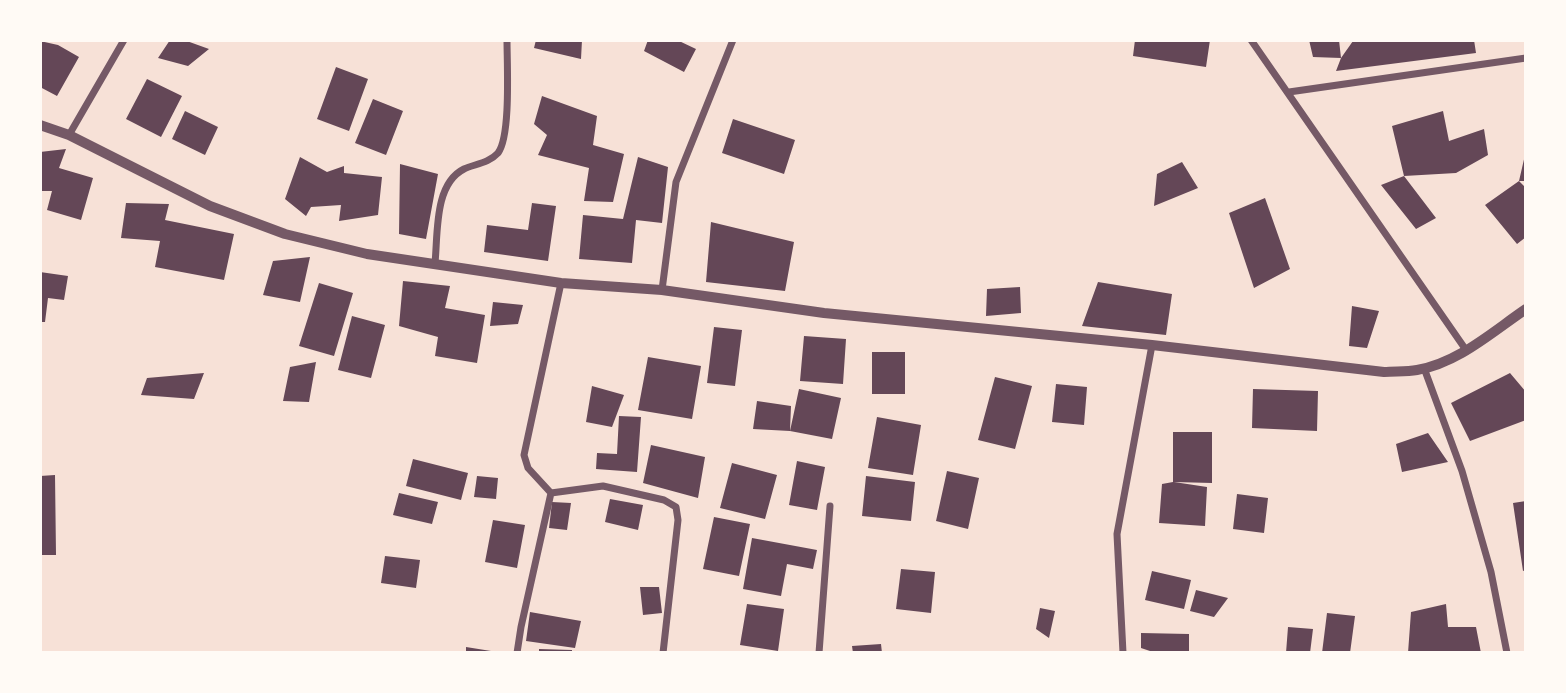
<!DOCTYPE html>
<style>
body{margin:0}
#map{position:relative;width:1566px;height:693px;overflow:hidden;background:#f7e1d7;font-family:Merriweather,serif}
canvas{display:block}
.frame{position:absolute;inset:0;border:42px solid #fffaf5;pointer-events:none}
</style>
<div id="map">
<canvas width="1566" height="693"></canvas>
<div class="frame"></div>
</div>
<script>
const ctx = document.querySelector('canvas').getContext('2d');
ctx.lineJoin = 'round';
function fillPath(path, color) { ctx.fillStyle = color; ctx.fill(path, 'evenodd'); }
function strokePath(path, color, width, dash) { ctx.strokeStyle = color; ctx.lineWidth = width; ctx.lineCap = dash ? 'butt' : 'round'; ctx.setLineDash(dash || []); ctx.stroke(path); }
fillPath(new Path2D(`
 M170,40H184L209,49L188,66L158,58Z
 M536,40H582L581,59L534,48Z
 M648,40H677L696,49L684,72L644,51Z
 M1135,40H1210L1206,67L1133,56Z
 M1309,40H1339L1341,58L1313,57Z
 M1358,40H1474L1476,53L1336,71L1341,58L1353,41Z
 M40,41L58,45L79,57L57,96L40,87Z
 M336,67L368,79L349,131L317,119Z
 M147,79L182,96L161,137L126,119Z
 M542,96L597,116L593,145L624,154L613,202L584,201L589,168L538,155L547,135L534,124Z
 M373,99L403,111L386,155L355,143Z
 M185,111L218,127L205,155L172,139Z
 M1443,111L1449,141L1484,129L1488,155L1456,173L1404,176L1436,218L1416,229L1381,185L1404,176L1392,126Z
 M733,119L795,140L784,174L722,153Z
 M66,149L59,168L93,178L81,220L47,210L52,191H40V152Z
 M1525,155L1526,181H1519Z
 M300,157L327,172L344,166V173L382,177L378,215L339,221L341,205L311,207L306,216L285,199Z
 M638,157L668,167L662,223L636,220L632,263L579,259L583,215L623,219Z
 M1182,162L1198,188L1154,206L1157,174Z
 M400,164L438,174L426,239L399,234Z
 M1519,181L1526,188V237L1517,244L1485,205Z
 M1265,198L1290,269L1254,288L1229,213Z
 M126,203L169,204L165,220L234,234L224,280L155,267L160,241L121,238Z
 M532,203L556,206L548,261L484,252L487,225L528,230Z
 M711,222L794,242L785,291L706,282Z
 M310,257L300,302L263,295L273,261Z
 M40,272L68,276L64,300L48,298L45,322H40Z
 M403,281L450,286L445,308L485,315L477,363L435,356L438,337L399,326Z
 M1098,282L1172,294L1166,335L1082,326Z
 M319,283L353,293L334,356L299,346Z
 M1020,287L1021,313L986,316L987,289Z
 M493,302L523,305L518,324L490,326Z
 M1352,306L1379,311L1367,348L1349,346Z
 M352,316L385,325L371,378L338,370Z
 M714,327L742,330L735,386L707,383Z
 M804,336L846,339L843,384L800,381Z
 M872,352H905V394H872Z
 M648,357L701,366L692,419L638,410Z
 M316,362L309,402L283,401L290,367Z
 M204,373L194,399L141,395L147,378Z
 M1510,373L1526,392V420L1470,441L1451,403Z
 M995,377L1032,386L1015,449L978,440Z
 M1056,384L1087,387L1084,425L1052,422Z
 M592,386L624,395L612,427L586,422Z
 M799,389L841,398L832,439L790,431Z
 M1253,389L1318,391L1317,431L1252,428Z
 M757,401L791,406L790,431L753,429Z
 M619,416L641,417L637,472L596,469L597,453L617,454Z
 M877,417L921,425L913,475L868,468Z
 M1173,432H1212V483L1174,482L1207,487L1205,526L1159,523L1162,484L1173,482Z
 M1428,433L1448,462L1402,472L1396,444Z
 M651,445L705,457L698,498L643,483Z
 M413,459L468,473L461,500L406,486Z
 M797,461L825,467L817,510L789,505Z
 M732,463L777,475L765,519L720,508Z
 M947,471L979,478L968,529L936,521Z
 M55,475L56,555H40V476Z
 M477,476L498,478L496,499L474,497Z
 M866,476L915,482L911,521L862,516Z
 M399,493L438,502L432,524L393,515Z
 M1237,494L1268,498L1264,533L1233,529Z
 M610,499L643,505L638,530L605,522Z
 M1526,501V570L1523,571L1513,503Z
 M552,502L571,503L567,530L549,528Z
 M714,517L750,524L739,576L703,569Z
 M493,520L525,525L517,568L485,562Z
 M752,538L817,550L813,569L787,564L781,596L743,589Z
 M385,556L420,560L416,588L381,583Z
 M901,569L935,572L931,613L896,609Z
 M1152,571L1191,580L1184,609L1145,600Z
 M640,587H659L662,613L643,615Z
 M1196,590L1228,598L1214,617L1190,611Z
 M747,604L784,609L778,651L740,645Z
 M1446,604L1448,627H1476L1481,653H1408L1411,612Z
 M1040,608L1055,611L1049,638L1036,629Z
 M530,612L581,621L575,648L526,641Z
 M1327,613L1355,616L1350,653H1322Z
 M1288,627L1313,629L1310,653H1286Z
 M1141,633L1189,634V653H1156L1141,648Z
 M881,644L882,653H853L852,646Z
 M466,647L491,651V653H466Z
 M539,649L572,650V653H539Z`), '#644757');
strokePath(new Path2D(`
 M1251,40L1466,350
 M1289,92L1526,58
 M69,135L124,40
 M435,263C438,233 434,184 464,169C475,164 489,163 498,153C511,136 507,64 507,40
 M561,283L524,455L528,468L551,493L603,486L664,500L676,507L678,520L663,653
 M662,290L676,182L733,40
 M1424,368L1462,471L1491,572L1507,653
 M517,653L521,627L551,493
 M819,653L830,506
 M1123,653L1117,534L1152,345`), '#755966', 7);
strokePath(new Path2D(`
 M40,125L69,135L210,206L285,234L367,254L561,283L662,290L824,313L1152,345L1384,372C1395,371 1406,372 1417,370C1458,363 1492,332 1526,309`), '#755966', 10);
</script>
